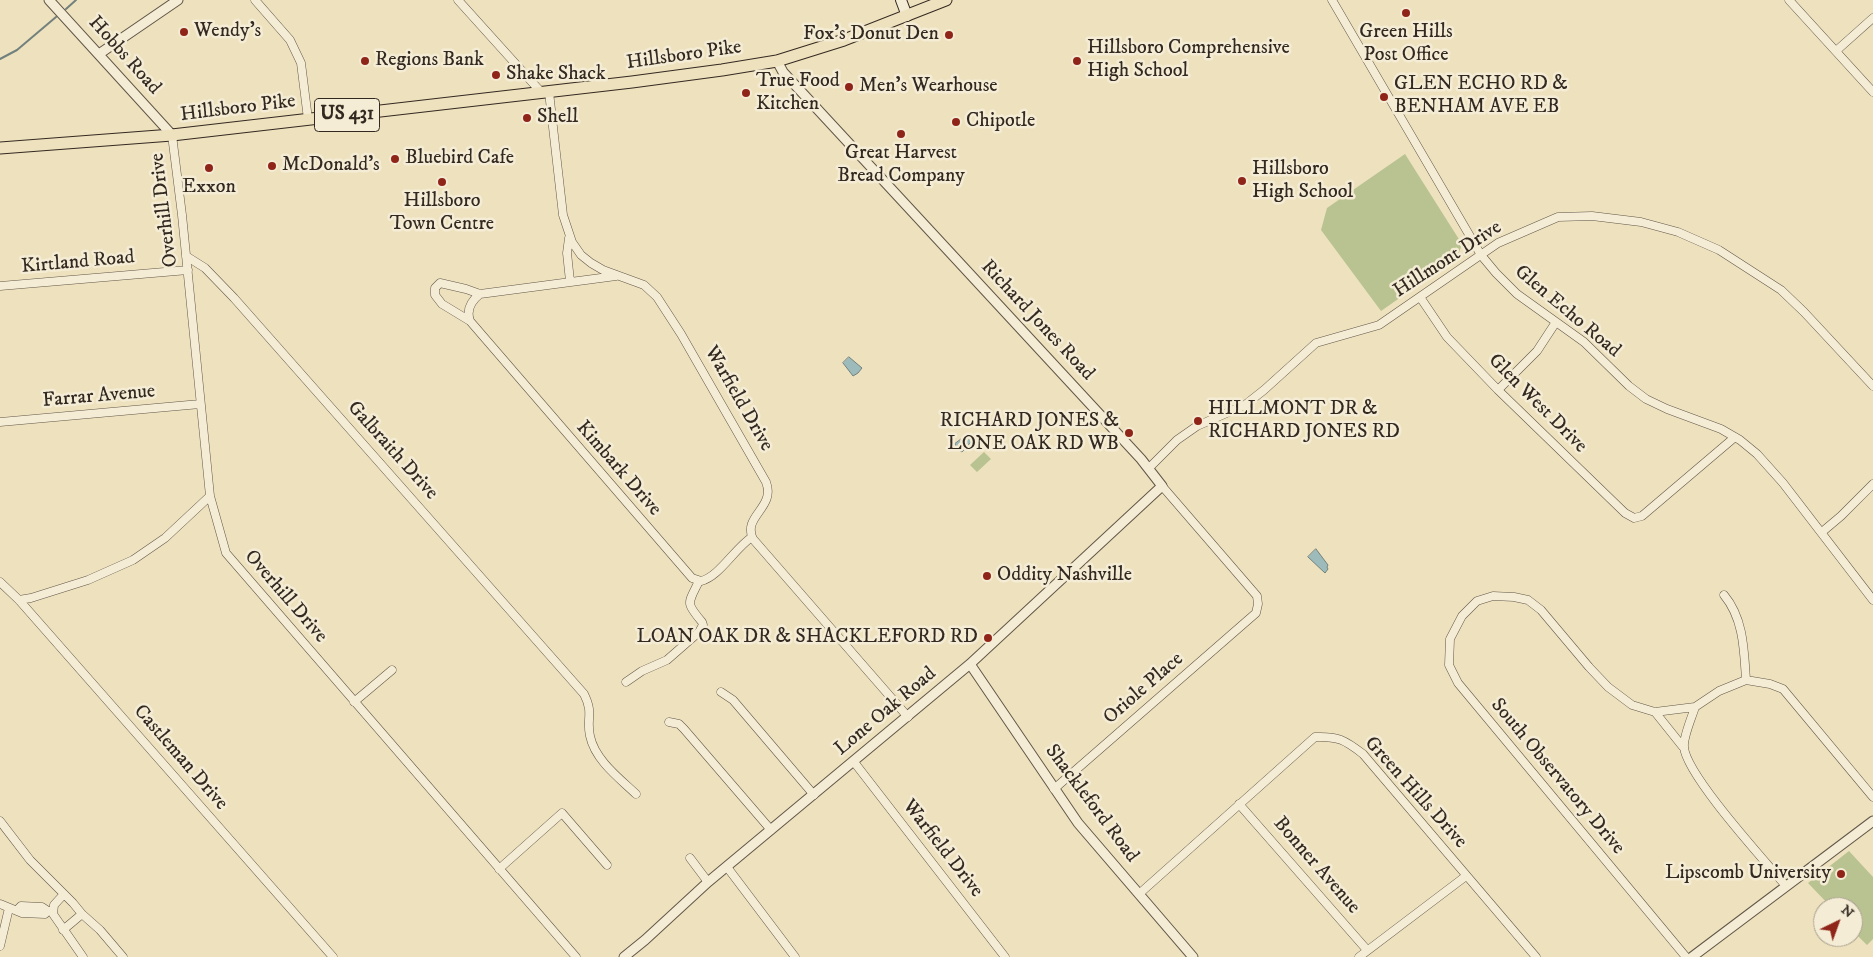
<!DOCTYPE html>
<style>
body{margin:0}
#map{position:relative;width:1873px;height:957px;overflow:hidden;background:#eee1be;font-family:"IM FELL DW Pica",serif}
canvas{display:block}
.north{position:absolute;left:1813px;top:897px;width:50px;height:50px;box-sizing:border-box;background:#f4ecd5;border:1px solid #a79e8d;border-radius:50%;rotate:42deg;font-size:14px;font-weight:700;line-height:20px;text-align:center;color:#342921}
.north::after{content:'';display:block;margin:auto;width:18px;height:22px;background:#8f2418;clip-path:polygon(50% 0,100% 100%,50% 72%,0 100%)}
</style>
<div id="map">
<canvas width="1873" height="957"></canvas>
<div class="north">N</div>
</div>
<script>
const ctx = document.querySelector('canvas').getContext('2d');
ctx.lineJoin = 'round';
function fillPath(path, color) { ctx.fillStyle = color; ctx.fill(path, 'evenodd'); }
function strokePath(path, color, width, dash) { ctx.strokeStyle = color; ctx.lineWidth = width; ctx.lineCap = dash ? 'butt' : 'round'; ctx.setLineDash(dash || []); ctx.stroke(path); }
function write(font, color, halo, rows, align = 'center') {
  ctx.font = font + ' "IM FELL DW Pica",serif'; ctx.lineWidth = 5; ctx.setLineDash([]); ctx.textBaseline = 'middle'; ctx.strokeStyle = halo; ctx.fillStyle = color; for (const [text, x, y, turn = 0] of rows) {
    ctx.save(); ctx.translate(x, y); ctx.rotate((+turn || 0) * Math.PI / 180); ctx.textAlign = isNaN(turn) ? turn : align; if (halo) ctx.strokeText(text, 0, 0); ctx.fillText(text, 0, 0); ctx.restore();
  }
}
fillPath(new Path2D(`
 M1405,154L1462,244L1457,258L1381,311L1321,230L1327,208Z
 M984,452L991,459L977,472L970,465Z
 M1849,851L1873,877V939L1867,945L1853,931V907H1831L1808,883Z`), '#b9c391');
const water = new Path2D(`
 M849,357L862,368L858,373L853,376L843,363Z
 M968,434L973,440L962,452L957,449L955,444Z
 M1316,549L1328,565L1327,567L1328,569L1325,573L1308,557Z`);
fillPath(water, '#9cbbba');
strokePath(water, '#72817d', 1);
strokePath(new Path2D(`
 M66,9L76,0
 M0,59L17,50L56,17`), '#72817d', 2);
const minor = new Path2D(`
 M255,0L290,40L301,63L308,119
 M458,0L541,92
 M1332,0L1481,255L1496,273L1517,294L1584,342L1629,386L1646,399L1667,409L1721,429L1740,440L1757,454L1783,483L1873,600
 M1789,0L1873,92
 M1836,51L1873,18
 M549,92L563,215L572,242L581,255L591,263L603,270L644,285L657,297L681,334L766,482C776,508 742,516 753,539L908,717
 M172,135L182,215L210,496L226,553L576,957
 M569,238L567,253L570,281
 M186,256L205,268L234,298L584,694C594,714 586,718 590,736C595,760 619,778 636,794
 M616,276L480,294L466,289L440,283L435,288V295L442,304L470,321L692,578L701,581C719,577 735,548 752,537
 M0,286L188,270
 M1420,297L1447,337L1498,390L1625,513L1634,518L1642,516L1735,437
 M470,321C466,310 471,301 480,294
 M1498,390L1537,351L1556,322
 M0,422L200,404
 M1149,468L1177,440L1197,426L1245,405L1264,390L1316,343L1379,325L1498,243L1558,217L1592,216L1641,222L1678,232L1719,250L1781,290L1804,312L1873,386
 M1822,532L1841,516L1873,484
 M0,582L19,600L333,957
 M1724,595C1744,619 1744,651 1746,680
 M19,600L31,598L88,580L133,560L165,538L210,496
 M626,682L642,671L667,660L699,632L703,625L702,622C685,602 688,604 699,581
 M721,692L733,700L814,795
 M354,702L392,670
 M1695,707C1692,717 1683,737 1684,747C1686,775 1765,861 1786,886
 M1655,712L1683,747
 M669,722L679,724L684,729L771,830
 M854,762L1005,957
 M1054,789L1256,613L1258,604L1257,596L1162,486
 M1239,804L1367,950
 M0,821L30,860L73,903L82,914L100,930L123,957
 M690,858L708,882
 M727,867L795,957
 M499,869L562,813L607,865
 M64,894L54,905L53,914L83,957
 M1139,894L1315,737C1338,736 1345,740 1363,754L1536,957
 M0,904L22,913L45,914L48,911
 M17,910L21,906L42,907L48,911H53
 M63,930L82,914
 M0,946L9,908
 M1359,957L1466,876
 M1686,957L1458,683L1449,665L1450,639L1462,616L1477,601L1493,596L1514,597L1528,600L1541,610L1589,667L1608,687L1632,705L1655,712L1695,707L1719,691L1746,680L1770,684L1783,689L1873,797`);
const tertiary = new Path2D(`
 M49,0L172,135
 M99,54L178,0
 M970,664L1078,823L1193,957
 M624,957L645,940L708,882L970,664L1162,486L1141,459L783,72L777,61
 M1692,957L1873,821`);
const secondary = new Path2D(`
 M901,0L907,16`);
const primary = new Path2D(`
 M0,148L172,135L632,82L722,70L777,61L844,40L946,0`);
strokePath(minor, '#625748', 9);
strokePath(tertiary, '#625748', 11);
strokePath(secondary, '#342921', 12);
strokePath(primary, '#342921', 13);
strokePath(minor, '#f4ecd5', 8);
strokePath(tertiary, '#f4ecd5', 9);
strokePath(secondary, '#f4ecd5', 10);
strokePath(primary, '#eee1be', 11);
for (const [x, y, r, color] of [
 [1406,13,5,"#8f2418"],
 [184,32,5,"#8f2418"],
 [949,35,5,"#8f2418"],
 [365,61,5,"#8f2418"],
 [1077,61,5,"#8f2418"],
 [496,75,5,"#8f2418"],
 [849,87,5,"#8f2418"],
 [746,93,5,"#8f2418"],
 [1384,97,5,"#8f2418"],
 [527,118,5,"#8f2418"],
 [956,122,5,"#8f2418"],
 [901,134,5,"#8f2418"],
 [395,159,5,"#8f2418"],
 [272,166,5,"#8f2418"],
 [209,168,5,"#8f2418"],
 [1242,181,5,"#8f2418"],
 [442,182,5,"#8f2418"],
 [1198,421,5,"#8f2418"],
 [1129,433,5,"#8f2418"],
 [987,576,5,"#8f2418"],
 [988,638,5,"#8f2418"],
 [1841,874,5,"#8f2418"]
]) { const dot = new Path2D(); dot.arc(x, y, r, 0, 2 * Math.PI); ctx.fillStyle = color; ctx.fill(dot); strokePath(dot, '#f4ecd5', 2); }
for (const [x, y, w] of [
 [347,115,65]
]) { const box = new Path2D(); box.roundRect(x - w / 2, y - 16.5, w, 33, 4); ctx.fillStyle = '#f4ecd5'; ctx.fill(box); strokePath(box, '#342921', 1); }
write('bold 19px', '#342921', null, [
 ["US 431",347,115]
]);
write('20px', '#342921', '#f4ecd5', [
 ["Wendy's",194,32],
 ["Green Hills",1406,33,"center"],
 ["Post Office",1406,56,"center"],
 ["Fox's Donut Den",939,35,"right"],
 ["Hillsboro Comprehensive",1087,49],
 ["High School",1087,72],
 ["Regions Bank",375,61],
 ["Shake Shack",506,75],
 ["True Food",756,82],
 ["Kitchen",756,105],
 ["GLEN ECHO RD &",1394,85],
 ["BENHAM AVE EB",1394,108],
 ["Men's Wearhouse",859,87],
 ["Shell",537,118],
 ["Chipotle",966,122],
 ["Great Harvest",901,154,"center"],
 ["Bread Company",901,177,"center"],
 ["Bluebird Cafe",405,159],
 ["McDonald's",282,166],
 ["Hillsboro",1252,170],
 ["High School",1252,193],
 ["Exxon",209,188,"center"],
 ["Hillsboro",442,202,"center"],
 ["Town Centre",442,225,"center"],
 ["HILLMONT DR &",1208,410],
 ["RICHARD JONES RD",1208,433],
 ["RICHARD JONES &",1119,422,"right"],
 ["LONE OAK RD WB",1119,445,"right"],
 ["Oddity Nashville",997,576],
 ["LOAN OAK DR & SHACKLEFORD RD",978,638,"right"],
 ["Lipscomb University",1831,874,"right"]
], 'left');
write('20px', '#342921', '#f4ecd5', [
 ["Hobbs Road",124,56,48],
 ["Hillsboro Pike",684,56,-8],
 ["Hillsboro Pike",238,109,-7],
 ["Overhill Drive",165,210,-97],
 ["Hillmont Drive",1448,260,-33],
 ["Kirtland Road",78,263,-5],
 ["Glen Echo Road",1567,312,40],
 ["Richard Jones Road",1037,321,47],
 ["Farrar Avenue",99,397,-5],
 ["Warfield Drive",738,399,60],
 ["Glen West Drive",1537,404,45],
 ["Galbraith Drive",392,451,48],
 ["Kimbark Drive",618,469,49],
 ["Overhill Drive",285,597,49],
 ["Oriole Place",1144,689,-41],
 ["Lone Oak Road",886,712,-40],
 ["Castleman Drive",180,758,49],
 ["South Observatory Drive",1557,777,50],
 ["Green Hills Drive",1415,793,48],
 ["Shackleford Road",1091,804,53],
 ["Warfield Drive",942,849,52],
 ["Bonner Avenue",1316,866,49]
]);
</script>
